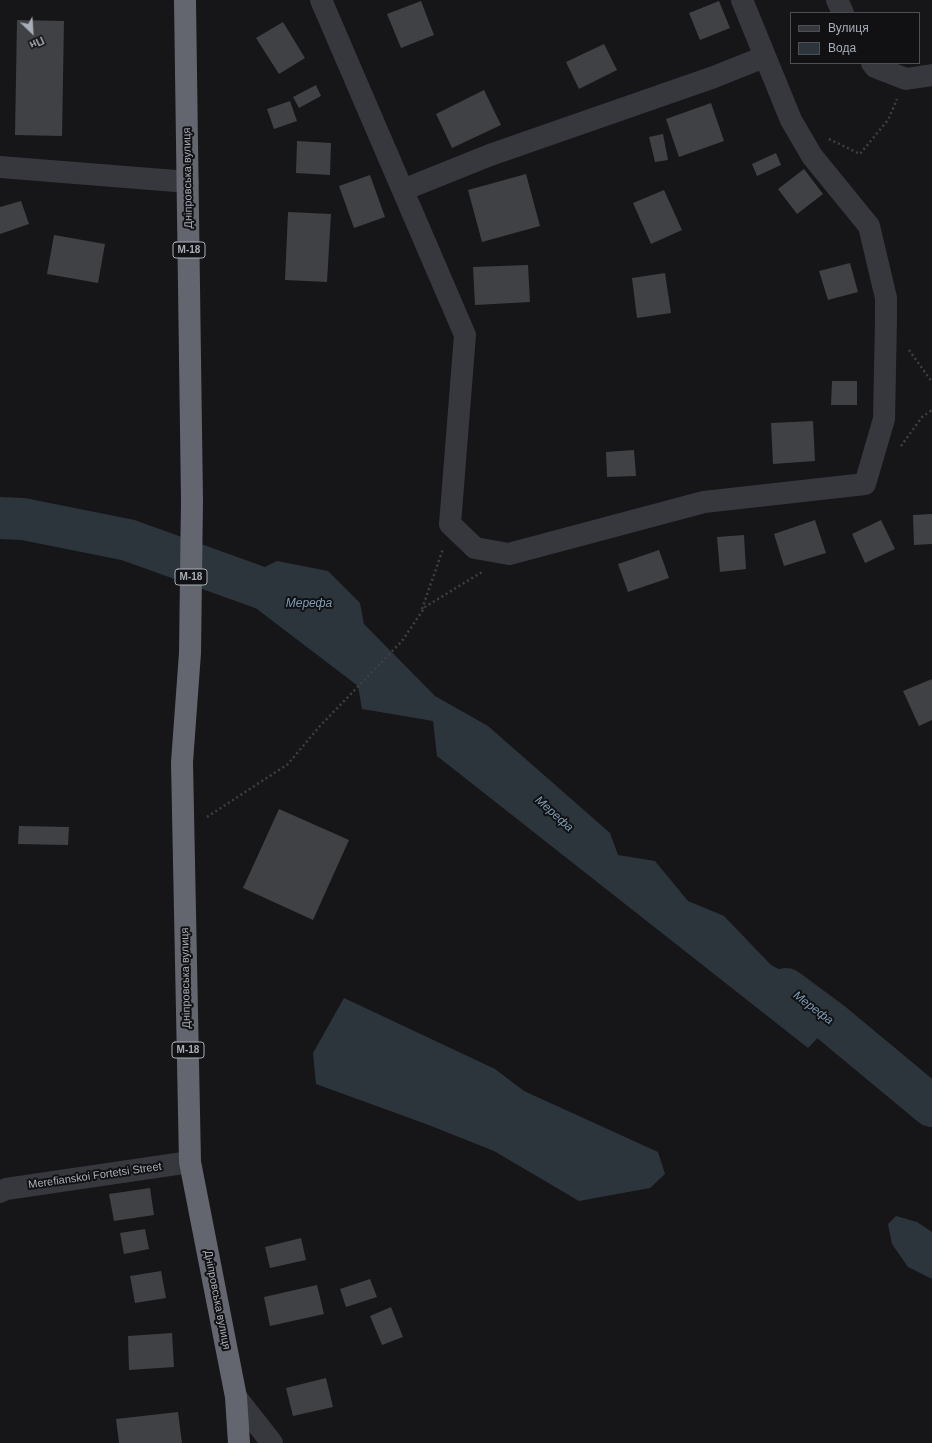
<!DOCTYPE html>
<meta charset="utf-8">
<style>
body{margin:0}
#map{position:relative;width:932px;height:1443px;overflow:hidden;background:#161618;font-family:Helvetica,sans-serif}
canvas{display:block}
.legend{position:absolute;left:790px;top:12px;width:130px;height:52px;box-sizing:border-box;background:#111113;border:1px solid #4d4f55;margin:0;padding:5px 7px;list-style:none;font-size:12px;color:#a8adb8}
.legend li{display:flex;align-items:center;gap:8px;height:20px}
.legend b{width:20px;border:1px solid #4d4f55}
.north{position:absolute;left:12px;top:12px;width:40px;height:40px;-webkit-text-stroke:3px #111113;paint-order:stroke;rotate:155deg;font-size:11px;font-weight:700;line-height:16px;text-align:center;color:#a8adb8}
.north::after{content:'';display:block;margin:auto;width:14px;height:18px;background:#a8adb8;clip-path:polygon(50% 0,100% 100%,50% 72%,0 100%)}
</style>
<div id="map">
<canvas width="932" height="1443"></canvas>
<ul class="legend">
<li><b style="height:5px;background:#37383d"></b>Вулиця</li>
<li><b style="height:11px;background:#2c353c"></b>Вода</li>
</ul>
<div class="north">Пн</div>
</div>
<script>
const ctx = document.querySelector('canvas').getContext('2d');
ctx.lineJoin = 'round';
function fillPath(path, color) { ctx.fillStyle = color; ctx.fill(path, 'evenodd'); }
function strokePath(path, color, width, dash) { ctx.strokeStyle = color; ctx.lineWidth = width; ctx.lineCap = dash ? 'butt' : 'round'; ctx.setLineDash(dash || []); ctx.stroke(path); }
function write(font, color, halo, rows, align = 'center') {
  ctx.font = font + ' Helvetica,sans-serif'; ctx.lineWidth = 4; ctx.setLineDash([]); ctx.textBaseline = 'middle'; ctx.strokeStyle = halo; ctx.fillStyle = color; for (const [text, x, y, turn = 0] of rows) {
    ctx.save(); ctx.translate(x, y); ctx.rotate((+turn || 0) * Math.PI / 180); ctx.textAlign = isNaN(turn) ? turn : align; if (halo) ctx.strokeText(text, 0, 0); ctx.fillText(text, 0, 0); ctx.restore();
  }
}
fillPath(new Path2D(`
 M277,561L328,571L360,603L364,624L435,696L488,726L610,833L618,855L655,861L688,901L724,916L771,965L820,991L832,1023L808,1048L437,756L433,721L362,709L358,686L253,606L238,580Z
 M344,998L495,1069L524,1091L658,1152L665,1174L650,1188L579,1201L494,1151L426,1124L316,1084L313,1053Z
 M896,1216L917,1222L932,1232V1279L908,1267L892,1244L888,1224Z`), '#2c353c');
strokePath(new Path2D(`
 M0,518L23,519L128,540L292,599
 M786,989L832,1023L932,1106`), '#2c353c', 42);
fillPath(new Path2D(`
 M421,1L434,35L401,48L387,14Z
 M719,1L730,28L700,40L689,13Z
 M17,20L64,21L62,136L15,135Z
 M283,22L305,58L279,74L256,38Z
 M604,44L617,70L579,89L566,62Z
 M316,85L321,96L299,108L293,97Z
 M484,90L501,125L452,148L436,114Z
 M290,101L297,121L274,129L267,109Z
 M711,103L724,141L679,157L666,119Z
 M663,134L668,160L655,162L649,137Z
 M297,141L331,143L330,175L296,173Z
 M776,153L781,165L757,176L752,164Z
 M804,169L823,194L797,214L778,189Z
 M526,174L540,226L482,242L468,190Z
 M370,175L385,217L354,228L339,186Z
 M664,190L682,230L651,244L633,203Z
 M21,201L29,224L0,234V207Z
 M288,212L331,214L327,282L285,280Z
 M54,235L105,244L98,283L47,274Z
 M850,263L858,292L828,300L819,271Z
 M528,265L530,302L475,305L473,267Z
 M665,273L671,313L637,318L632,278Z
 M832,381H857V405H831Z
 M813,421L815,461L773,464L771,423Z
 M634,450L636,476L607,477L606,452Z
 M932,514V544L914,545L913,515Z
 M815,520L826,553L784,566L774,534Z
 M881,520L895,549L865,563L852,534Z
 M744,535L746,569L720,572L717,537Z
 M659,550L669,578L628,592L618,564Z
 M932,679V720L919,726L903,691Z
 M279,809L349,840L313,920L243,888Z
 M19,826L69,827L68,845L18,844Z
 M150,1188L154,1215L114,1221L109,1194Z
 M145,1229L149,1249L124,1254L120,1233Z
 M301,1238L306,1260L270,1268L265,1247Z
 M161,1271L166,1298L135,1303L130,1276Z
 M370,1279L377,1297L346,1307L340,1289Z
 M317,1285L324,1314L270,1326L264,1297Z
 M391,1307L403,1337L382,1345L370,1316Z
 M172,1333L174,1367L129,1370L128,1336Z
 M326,1378L333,1407L293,1416L286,1388Z
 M178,1412L182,1443H119L116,1419Z`), '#404145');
strokePath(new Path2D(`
 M829,139L860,154L888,120L897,99
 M909,350L932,382
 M901,446L922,417L932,410
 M422,609L443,549
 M207,817L288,764L319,727L402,641L425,607L482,572`), '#3d3f44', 2.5, [2, 3]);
strokePath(new Path2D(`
 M321,0L465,335L450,524L475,548L509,554L704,502L865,484L884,419L886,319V298L869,226L812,156L791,120L742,0
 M837,0L843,13
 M872,63L875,67L906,79L932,75
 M0,167L188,182
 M403,190L490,155L714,77L764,57
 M0,1192L6,1189L190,1162
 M236,1397L272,1443`), '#37383d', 22);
strokePath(new Path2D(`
 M185,0L192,500L190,653L182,762L190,1162L236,1397L239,1443`), '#63666e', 22);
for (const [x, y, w] of [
 [189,250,32],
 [191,577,32],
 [188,1050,32]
]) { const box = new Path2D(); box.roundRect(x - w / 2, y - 8, w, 16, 3); ctx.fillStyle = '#111113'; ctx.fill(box); strokePath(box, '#a8adb8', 1); }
write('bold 10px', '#a8adb8', null, [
 ["М-18",189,250],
 ["М-18",191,577],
 ["М-18",188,1050]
]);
write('11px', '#a8adb8', '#111113', [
 ["Дніпровська вулиця",188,178,-91],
 ["Дніпровська вулиця",186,978,-91],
 ["Merefianskoi Fortetsi Street",95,1176,-8],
 ["Дніпровська вулиця",217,1300,79]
]);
write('italic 12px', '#7f9bb3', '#111113', [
 ["Мерефа",309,604],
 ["Мерефа",554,814,42],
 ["Мерефа",813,1008,37]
]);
</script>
